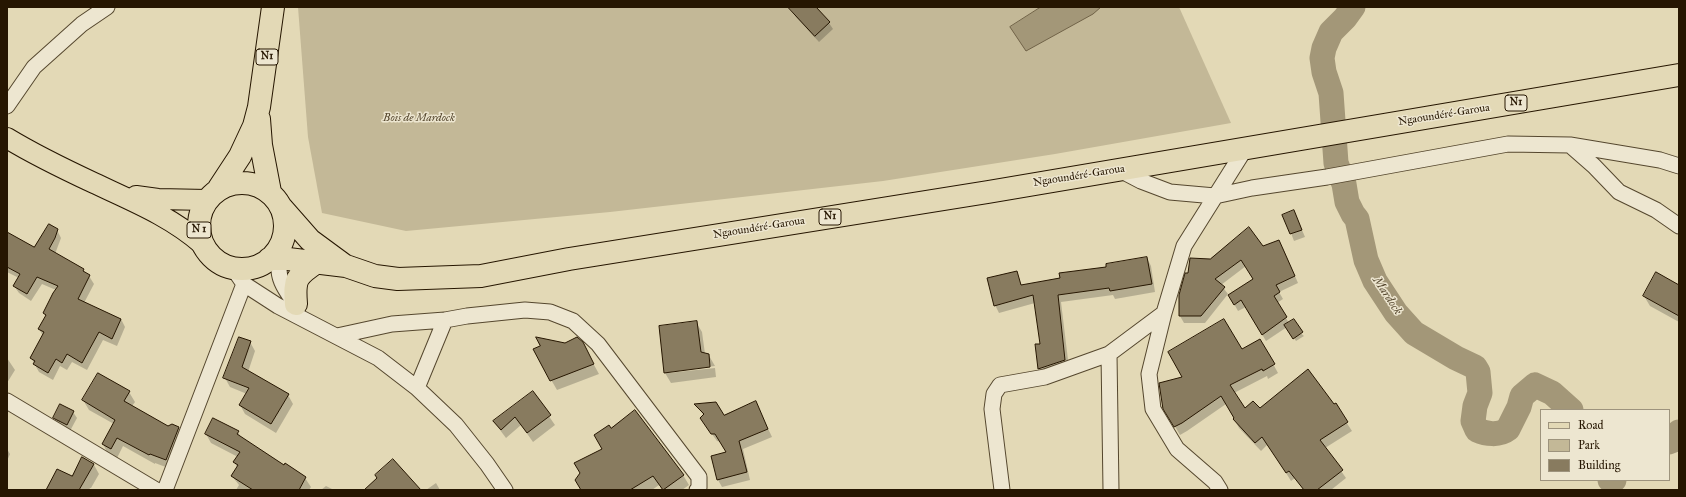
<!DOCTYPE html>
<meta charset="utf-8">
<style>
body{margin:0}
#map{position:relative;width:1686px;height:497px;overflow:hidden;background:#e3d9b6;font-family:"IM FELL Great Primer",serif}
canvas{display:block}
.frame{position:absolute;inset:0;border:8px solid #261601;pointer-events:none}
.legend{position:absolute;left:1540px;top:409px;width:130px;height:72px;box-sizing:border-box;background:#ede6d0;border:1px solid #9d937d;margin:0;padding:5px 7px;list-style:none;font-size:12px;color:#261601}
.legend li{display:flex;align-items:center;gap:8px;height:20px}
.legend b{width:20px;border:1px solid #9d937d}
</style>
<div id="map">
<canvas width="1686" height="497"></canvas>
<div class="frame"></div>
<ul class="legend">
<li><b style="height:5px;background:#e3d9b6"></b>Road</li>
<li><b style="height:11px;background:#c3b897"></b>Park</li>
<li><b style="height:11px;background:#887b5f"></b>Building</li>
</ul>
</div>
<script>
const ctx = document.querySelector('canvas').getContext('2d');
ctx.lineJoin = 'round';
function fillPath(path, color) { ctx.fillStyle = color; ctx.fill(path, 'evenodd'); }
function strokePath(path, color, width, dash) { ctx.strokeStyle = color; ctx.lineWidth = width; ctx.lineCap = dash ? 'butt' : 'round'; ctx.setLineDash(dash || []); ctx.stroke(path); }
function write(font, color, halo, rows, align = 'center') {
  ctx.font = font + ' "IM FELL Great Primer",serif'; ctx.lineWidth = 3; ctx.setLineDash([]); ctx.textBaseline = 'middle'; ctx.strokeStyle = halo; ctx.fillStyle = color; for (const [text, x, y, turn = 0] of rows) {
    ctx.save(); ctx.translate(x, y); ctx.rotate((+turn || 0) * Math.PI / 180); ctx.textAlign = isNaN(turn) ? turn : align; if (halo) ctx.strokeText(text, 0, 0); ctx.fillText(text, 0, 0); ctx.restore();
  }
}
fillPath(new Path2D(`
 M298,7H1179L1231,123L1055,154L883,181L610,212L406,231L322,213L308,137Z`), '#c3b897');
const water = new Path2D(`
 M1041,7H1101L1093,14L1026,51L1010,27Z`);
fillPath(water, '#a39778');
strokePath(water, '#716348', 1);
fillPath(new Path2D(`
 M796,7H815L829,23L833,29L819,42L796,17L792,11Z
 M1294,211L1305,237L1294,241L1284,215Z
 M57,230L61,238L55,254L83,270L89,276L94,284L84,303L121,319L125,327L117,346L103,340L87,370L72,362L67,370L60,366L53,380L39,372L31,358L43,336L39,329L46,317L44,313L56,290L42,284L31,301L19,293L14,286L19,278L7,272V233L35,248Z
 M1263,247L1283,248L1298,283L1279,292L1283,299L1277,303L1289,323L1304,336L1296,341L1287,327L1266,341L1246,307L1238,311L1229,295L1254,280L1246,266L1221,285L1228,294L1205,323H1184L1180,316L1189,274L1211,260Z
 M1147,258L1151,266L1155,292L1115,299L1113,295L1061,302L1069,368L1043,376L1039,369L1036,345H1042L1035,303L999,313L995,305L1016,272L1022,286Z
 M1679,286V322L1650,306L1644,296Z
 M696,322L702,332L705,354H708L715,366L668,371V373L715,368L716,377L671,383L665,373Z
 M1260,340L1278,373L1268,379L1267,376L1234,393L1244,410L1335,405L1352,431L1325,448L1346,478L1331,490H1304L1295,478L1291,481L1268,444L1261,451L1239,428L1226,404L1187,431L1180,435L1164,408L1184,378L1242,350Z
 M250,342L255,351L248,372L288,395L293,404L276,433L245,414L240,405L247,394L230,387L225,378Z
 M534,350L588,354L599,374L557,390Z
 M7,358L15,370L7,383Z
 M129,392L135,402L132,406L168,427L172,425L179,428L184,437L171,469L155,463V464L123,446L117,458L108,454L103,444L114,424L89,410L83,400Z
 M532,392L555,425L533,442L521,425L506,438L494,422Z
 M756,403L772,437L743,449L750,480L722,487L718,480L727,452L721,442L717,441L706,426L704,416L696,405L723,417Z
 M73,412L77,418L70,431L58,425L54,418Z
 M611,429L683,475L689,485L682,490H663L659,485L652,490H582L603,449Z
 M238,432L242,439L284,466L305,478L311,487L309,490H236L239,485L232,476L237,467L234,462L238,457L211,443L206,434Z
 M7,449L10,454L7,461Z
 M83,459L94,465L99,474L91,488H90L89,490H47L72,478Z
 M436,483L440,490H426Z
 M326,486L334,490H321Z`), '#0003');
strokePath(new Path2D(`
 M1353,7L1345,18L1331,32L1324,48L1322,58L1324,72L1331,93L1336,163L1344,184L1347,202L1353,214L1357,219L1366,260L1375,281L1396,313L1414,333L1456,358L1475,367L1478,372L1480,393L1475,406L1473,421L1477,430C1486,434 1499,436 1508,429L1519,407L1522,396L1535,385L1552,393L1571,410
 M1669,442L1674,440L1679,432
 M1610,480H1614`), '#a39778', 25);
const building = new Path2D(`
 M788,7H816L830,22L815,36Z
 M1294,210L1302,230L1290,234L1282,215Z
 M49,224L58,229L55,238L49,249L84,269L83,271L90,275L78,299L121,319L112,339L99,332L82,363L67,354L62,363L56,359L48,373L33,364L35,361L30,358L44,332L38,329L46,315L43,313L53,293L58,286L37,277L27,294L13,286L20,274L7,267V232L34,247Z
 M1249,227L1263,246L1279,240L1295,276L1276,285L1280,292L1274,296L1287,317L1262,335L1241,300L1234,305L1228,295L1253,279L1241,260L1215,279L1225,287L1201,316H1179V295L1185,273H1188L1190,258L1210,259Z
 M1147,257L1152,284L1110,291L1109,288L1058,295L1065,360L1038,369L1035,344H1040L1033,295L994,306L987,278L1017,271L1021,285L1060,278L1059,273L1106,267V264Z
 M1656,272L1679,285V316L1643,296Z
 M1224,319L1242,349L1260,339L1275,364L1263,371L1262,369L1230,385L1245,408L1253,401L1260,408L1308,369L1334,404L1336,403L1348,422L1320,440L1343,470L1317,490H1304L1289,471L1286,473L1262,437L1255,443L1233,419L1234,418L1221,396L1182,423L1174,427L1163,409L1159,383L1182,377L1168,352Z
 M1294,319L1303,332L1293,339L1284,325Z
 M697,321L701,352L709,354L710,367L664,373L659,326Z
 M239,337L251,341L242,367L289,394L271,424L239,405L249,388L223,378Z
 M536,337L565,343L577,337L583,342L594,364L550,381L533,349L540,346Z
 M98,373L130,391L124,401L168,426L172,424L179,427L166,460L150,454L149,455L117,438L111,449L102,444L115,420L82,400Z
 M533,391L551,415L527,433L515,417L501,430L493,421Z
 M756,401L768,429L739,441L747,472L717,480L711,456L726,452L715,434H711L700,418L704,414L694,404L716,402L724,415Z
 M60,404L74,411L67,425L53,418Z
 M635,410L684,475L663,490L653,476L630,490H581L575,480L580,473L574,463L602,449L594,435L609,425L611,428Z
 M213,418L239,431L237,434L284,465L285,463L306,477L299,490H253L231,476L238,465L233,462L240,452L205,434Z
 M82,457L94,464L79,490H46L57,469L72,476Z
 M393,459L421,490H364L377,478L375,475Z`);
fillPath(building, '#887b5f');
strokePath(building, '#261601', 1);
const minor = new Path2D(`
 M7,106L34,67L82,24L107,7
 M1570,145L1594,166L1619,192L1656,210L1679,226
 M1120,170L1141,181L1170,192L1215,196L1252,188L1327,177L1508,144L1570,145L1660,160L1679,166
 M279,260C277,280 285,289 296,305
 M233,268L244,284L278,306L378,358L417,388L456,425L487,464L505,490
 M337,336L392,324L445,320L467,316L525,310L550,312L573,321L598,344L699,477V488L697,490
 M1109,354L1111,490
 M417,388L445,320
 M7,401L156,490
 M165,490L244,284
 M1002,490L992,409L994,394L1000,385L1045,377L1109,354L1164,313
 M1220,490L1215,482L1177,449L1153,409L1149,374L1164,313L1184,246L1245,149`);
const major = new Path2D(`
 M7,138C35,155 64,169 94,183C132,201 170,216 202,244
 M136,196L158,199L207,200`);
const highway = new Path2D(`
 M259,119L261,145L270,192
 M199 226a43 43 0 1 1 86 0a43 43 0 1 1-86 0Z
 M219,188L240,156L254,126L259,107L273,7
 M281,207L310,240L344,265
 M269,259H288L346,266L375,276L398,279L481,276L569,259L988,192L1679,75
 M296,304C294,279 296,276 317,262`);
strokePath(minor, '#55472e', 17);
strokePath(major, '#261601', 22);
strokePath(highway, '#261601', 24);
strokePath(minor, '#ede6d0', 15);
strokePath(major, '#e3d9b6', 20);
strokePath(highway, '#e3d9b6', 22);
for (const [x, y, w] of [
 [267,57,22],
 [1516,103,22],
 [830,217,22],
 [199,230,24]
]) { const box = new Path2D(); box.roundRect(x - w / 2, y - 8, w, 16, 3); ctx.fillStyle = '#ede6d0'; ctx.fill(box); strokePath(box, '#261601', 1); }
write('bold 10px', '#261601', null, [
 ["N1",267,57],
 ["N1",1516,103],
 ["N1",830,217],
 ["N 1",199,230]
]);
write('11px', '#261601', '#ede6d0', [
 ["Ngaoundéré-Garoua",1444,115,-9],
 ["Ngaoundéré-Garoua",1079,176,-9],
 ["Ngaoundéré-Garoua",759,228,-9]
]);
write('italic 11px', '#55472e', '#ede6d0', [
 ["Bois de Mardock",419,118]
]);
write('italic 12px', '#584a31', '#ede6d0', [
 ["Mardock",1387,296,57]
]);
</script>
